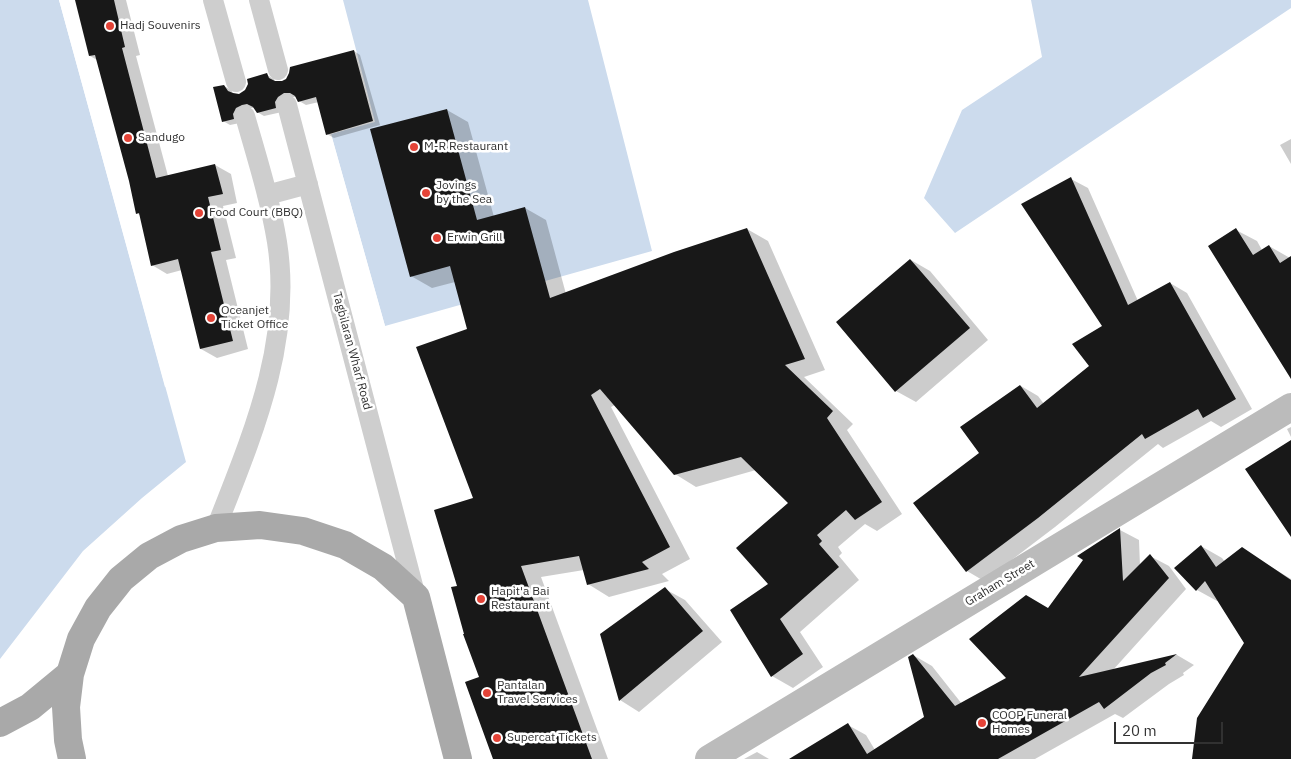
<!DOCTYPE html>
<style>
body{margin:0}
#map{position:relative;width:1291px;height:759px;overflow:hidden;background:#fff;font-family:"IBM Plex Sans",sans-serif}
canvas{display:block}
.scale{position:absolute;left:1114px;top:722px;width:109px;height:22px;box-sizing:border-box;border:2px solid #313131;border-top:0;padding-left:6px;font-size:15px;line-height:18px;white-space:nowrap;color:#313131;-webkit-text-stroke:4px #fff;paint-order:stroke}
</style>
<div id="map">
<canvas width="1291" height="759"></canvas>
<div class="scale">20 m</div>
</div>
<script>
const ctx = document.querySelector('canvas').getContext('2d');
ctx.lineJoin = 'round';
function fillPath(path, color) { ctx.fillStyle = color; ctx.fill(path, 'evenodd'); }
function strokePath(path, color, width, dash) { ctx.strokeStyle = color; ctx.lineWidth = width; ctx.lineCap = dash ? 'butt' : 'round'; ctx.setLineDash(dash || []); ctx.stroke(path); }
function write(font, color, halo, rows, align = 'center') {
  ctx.font = font + ' "IBM Plex Sans",sans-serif'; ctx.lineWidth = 5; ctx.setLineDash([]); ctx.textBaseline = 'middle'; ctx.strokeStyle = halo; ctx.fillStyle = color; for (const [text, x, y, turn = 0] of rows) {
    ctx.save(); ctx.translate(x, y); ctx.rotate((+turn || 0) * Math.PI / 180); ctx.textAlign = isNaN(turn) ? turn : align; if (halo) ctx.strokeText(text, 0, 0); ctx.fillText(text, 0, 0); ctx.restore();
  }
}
fillPath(new Path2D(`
 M0,0H59L186,462L142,498L83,551L0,659Z
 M343,0H588L652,251L385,326L331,134L375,122Z
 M1031,0H1291V8L955,233L924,198L962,110L1042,57Z`), '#ccdbed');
fillPath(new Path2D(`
 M59,0H62L168,386L165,387Z
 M340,0H342L373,121L331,134L385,326H383L328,134L372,120Z`), '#fff');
fillPath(new Path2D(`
 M76,0H126L140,55L136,56L168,176L215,165L231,174L237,203L223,206L236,258L226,260L248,349L217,358L201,349L182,270L167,274L152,265L141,216L137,213L130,181L97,60L90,56Z
 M354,51L360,55L380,125L334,138L327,134L319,102L306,105L299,101L297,97H292L282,112L264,116L257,112L255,108H250L240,123L230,125L223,121L224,86L231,90L234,95H239L267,75L274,79L276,83H282Z
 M447,110L468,122L494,217L525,208L546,220L566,294L747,229L768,241L825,370L804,377L853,424L847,430L902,514L877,531L865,524L838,547L842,553L839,556L859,580L800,632L823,667L793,688L772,676L770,585L790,503L756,470L696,487L675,474L615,405L611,407L690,559L662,574L669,581L609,597L588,584L584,570L541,577L608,759H495L480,678L459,587L474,499L468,330L455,282L432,288L411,276Z
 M1291,139V164L1280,145Z
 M1071,179L1088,188L1138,301L1170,283L1187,293L1252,409L1221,427L1211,421L1163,448L1158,444L1055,527L984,581L967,571L980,454L1021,386L1038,396L1044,404L1091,366L1103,326Z
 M1236,230L1257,241L1262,250L1269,246L1290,258L1291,257V377Z
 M911,260L930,271L988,340L916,402L896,391Z
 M1291,427V437L1287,429Z
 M1120,530L1139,540L1140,566L1150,556L1169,566L1186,589L1113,670L1177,655L1194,665L1183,673L1184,675L1169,684L1123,718L1115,714L1035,759H823L848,725L866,735L875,750L926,718L913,655L932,666L962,704L1008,678L1048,609L1085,559L1079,556Z
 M1201,546L1222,558L1225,562L1242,549L1291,579V759H1193L1250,636L1218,600L1217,601L1197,590Z
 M665,589L685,600L722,642L639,712L620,700L602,635Z
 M757,752L769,759H744Z`), '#0003');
fillPath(new Path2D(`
 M75,0H114L125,47L122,48L156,178L215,164L223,194L208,197L221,250L211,252L233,341L200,349L178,259L151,266L139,213L136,214L129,181L95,55L89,56Z
 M354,50L373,121L326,135L316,97L298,102L295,96L290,93H284L278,97L275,102L276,108L257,113L253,107L247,104L242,105L236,108L233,114L234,119L222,122L213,87L224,85L228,91L233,93L239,94L245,90L248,84L247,79L267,73L269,78L275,81H282L286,79L289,73L290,67Z
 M447,109L477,220L525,207L550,298L674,252L747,228L805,359L785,365L833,411L827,418L882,502L855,520L846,510L817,535L822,541L819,544L839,567L780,619L803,654L771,677L730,610L768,584L736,548L788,503L741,457L674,475L600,389L591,395L670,547L642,562L649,569L587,585L579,556L521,566L592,759H493L465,682L479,677L463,634H464L451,587L457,586L434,510L473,498L416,347L467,329L450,266L410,277L370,129Z
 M1071,177L1128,305L1170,282L1236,399L1203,418L1198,409L1145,439L1142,434L1038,518L966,572L913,503L979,453L960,427L1020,385L1037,408L1089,366L1072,344L1102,326L1021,204Z
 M1236,228L1253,255L1269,245L1280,263L1291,256V379L1208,246Z
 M910,259L970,328L895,392L836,322Z
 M1291,440V537L1245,469Z
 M1120,528L1123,581L1150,554L1169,578L1079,677L1177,654L1165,663L1166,665L1151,673L1104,709L1099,702L998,759H789L848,723L867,754L924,717L908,657L913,654L955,706L1006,678L969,639L1026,595L1048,608L1083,560L1077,556Z
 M1201,545L1216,567L1242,547L1291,580V759H1192L1197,718L1244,643L1205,581L1196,591L1174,568Z
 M665,587L703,631L619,701L600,634Z`), '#181818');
strokePath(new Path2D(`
 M213,0L236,82
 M259,0L278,70
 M287,105L416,597
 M267,195L308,184
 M216,528C252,436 293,342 277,242C270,199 257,158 245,116`), '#cecece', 20);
strokePath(new Path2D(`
 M709,759L1291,407`), '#bbb', 28);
strokePath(new Path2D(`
 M0,723L30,707L70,674
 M72,759L68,740L66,707L70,674L81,639L98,608L121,579L149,556L181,539L216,528L260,525L303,531L345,545L383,567L416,597L458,759`), '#a9a9a9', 28);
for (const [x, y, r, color] of [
 [110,26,5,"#e44337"],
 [128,138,5,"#e44337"],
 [414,147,5,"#e44337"],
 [426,193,5,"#e44337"],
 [199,213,5,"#e44337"],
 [437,238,5,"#e44337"],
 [211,318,5,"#e44337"],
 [481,599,5,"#e44337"],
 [487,693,5,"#e44337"],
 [982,723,5,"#e44337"],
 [497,738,5,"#e44337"]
]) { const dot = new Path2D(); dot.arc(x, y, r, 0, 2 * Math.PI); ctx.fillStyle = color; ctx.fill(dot); strokePath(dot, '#fff', 2); }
write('12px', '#313131', '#fff', [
 ["Hadj Souvenirs",120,26],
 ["Sandugo",138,138],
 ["M-R Restaurant",424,147],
 ["Jovings",436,186],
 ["by the Sea",436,200],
 ["Food Court (BBQ)",209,213],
 ["Erwin Grill",447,238],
 ["Oceanjet",221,311],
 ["Ticket Office",221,325],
 ["Hapit'a Bai",491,592],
 ["Restaurant",491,606],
 ["Pantalan",497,686],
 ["Travel Services",497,700],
 ["COOP Funeral",992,716],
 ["Homes",992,730],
 ["Supercat Tickets",507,738]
], 'left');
write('12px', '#313131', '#fff', [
 ["Tagbilaran Wharf Road",352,351,75],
 ["Graham Street",1000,583,-31]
]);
</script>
